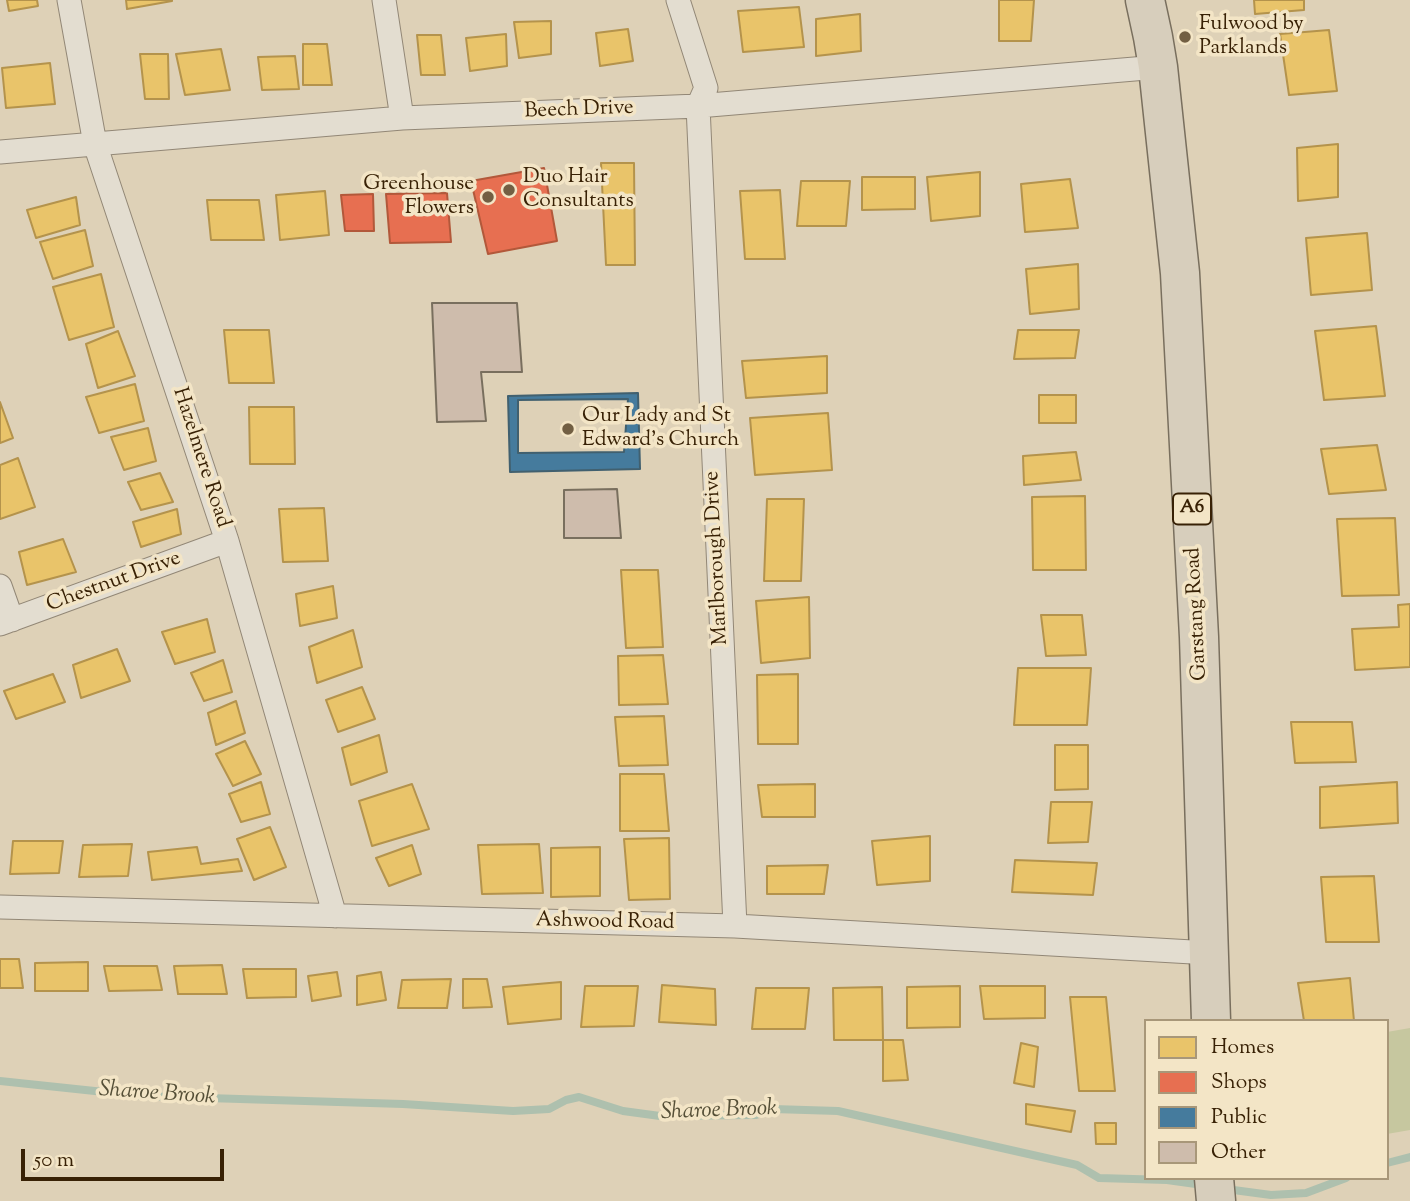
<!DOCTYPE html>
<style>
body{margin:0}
#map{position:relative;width:1410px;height:1201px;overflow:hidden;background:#ded1b7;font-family:"Sorts Mill Goudy",serif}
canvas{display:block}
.legend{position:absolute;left:1144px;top:1019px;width:245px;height:161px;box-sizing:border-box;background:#f3e5c6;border:2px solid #a89779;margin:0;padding:9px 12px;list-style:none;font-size:21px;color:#382105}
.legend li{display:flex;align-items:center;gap:14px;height:35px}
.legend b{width:35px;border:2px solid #a89779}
.scale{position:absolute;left:21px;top:1149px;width:203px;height:32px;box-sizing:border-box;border:4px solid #382105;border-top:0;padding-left:9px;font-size:21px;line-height:24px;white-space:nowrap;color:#382105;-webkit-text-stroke:5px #f3e5c6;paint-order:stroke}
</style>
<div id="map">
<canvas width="1410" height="1201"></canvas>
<ul class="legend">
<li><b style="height:19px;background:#e9c46a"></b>Homes</li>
<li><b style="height:19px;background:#e76f51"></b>Shops</li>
<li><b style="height:19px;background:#457b9d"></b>Public</li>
<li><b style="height:19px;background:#cebcac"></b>Other</li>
</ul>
<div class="scale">50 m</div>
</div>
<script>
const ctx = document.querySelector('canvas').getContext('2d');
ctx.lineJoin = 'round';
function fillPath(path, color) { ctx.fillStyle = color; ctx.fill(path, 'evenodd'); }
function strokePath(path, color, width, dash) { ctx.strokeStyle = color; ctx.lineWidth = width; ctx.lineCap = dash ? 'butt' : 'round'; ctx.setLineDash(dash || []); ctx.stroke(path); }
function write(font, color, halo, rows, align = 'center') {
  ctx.font = font + ' "Sorts Mill Goudy",serif'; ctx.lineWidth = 7; ctx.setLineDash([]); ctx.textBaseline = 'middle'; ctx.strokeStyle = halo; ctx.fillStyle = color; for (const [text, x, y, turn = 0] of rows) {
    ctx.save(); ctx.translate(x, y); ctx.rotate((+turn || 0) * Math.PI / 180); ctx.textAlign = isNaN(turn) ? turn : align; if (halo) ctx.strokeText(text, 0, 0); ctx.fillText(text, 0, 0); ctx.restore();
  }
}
fillPath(new Path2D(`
 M1410,1028V1130L1387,1134V1032Z`), '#c6c79f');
const homes = new Path2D(`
 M7,0H37L38,6L9,11Z
 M126,0H172V1L127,9Z
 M999,0H1034L1031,41H999Z
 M1254,0H1304V10L1255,14Z
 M799,7L804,47L743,52L738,11Z
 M860,14L861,51L816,56V19Z
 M551,21V54L519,58L514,22Z
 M628,29L633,61L600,66L596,33Z
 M1329,30L1337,91L1289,95L1280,34Z
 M506,34L507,66L470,71L466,38Z
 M417,35H441L445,75H421Z
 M303,44H327L332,85H303Z
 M221,49L230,90L185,95L176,54Z
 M140,54H168L169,99H145Z
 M295,56L299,89L262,90L258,57Z
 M50,63L55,104L6,108L2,68Z
 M1338,144V197L1298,201L1297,148Z
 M601,163H634L635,265H606Z
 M980,172V216L931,221L927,177Z
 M862,177H915V209L862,210Z
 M1070,179L1078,228L1025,232L1021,184Z
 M801,181H850L846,226H797Z
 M780,190L785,259H745L740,191Z
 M325,191L329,235L280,240L276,195Z
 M76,197L80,225L36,238L27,210Z
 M207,200H259L264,240H211Z
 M85,230L93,266L53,279L40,242Z
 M1367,233L1372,290L1311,295L1306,238Z
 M1078,264L1079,309L1030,314L1026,269Z
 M101,274L114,327L69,340L53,287Z
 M1376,326L1385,396L1324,400L1315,331Z
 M224,330H269L274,383H229Z
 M1018,330H1079L1075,358L1014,359Z
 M118,331L135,376L98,388L86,344Z
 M827,356V393L746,398L742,361Z
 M135,384L144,421L99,433L86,397Z
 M1039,395H1076V423H1039Z
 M0,402L13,438L0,443Z
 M249,407H294L295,464H250Z
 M828,413L832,470L755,475L750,418Z
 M148,428L156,461L124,470L111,437Z
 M1377,445L1386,490L1329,494L1321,449Z
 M1076,452L1081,480L1024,485L1023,456Z
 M18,458L35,507L0,519V465Z
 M160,473L173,502L141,510L128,482Z
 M1085,496L1086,570H1033L1032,497Z
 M767,499H804L801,581H764Z
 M324,508L328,561L283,562L279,509Z
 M177,509L181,534L141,547L133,522Z
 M1395,518L1399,595L1342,596L1337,519Z
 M63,539L76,572L27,585L19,552Z
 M621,570H658L663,647L626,648Z
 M333,586L337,618L300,626L296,594Z
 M809,597L810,658L761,663L756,601Z
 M1410,604V667L1355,670L1352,629L1399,627L1398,605Z
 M1041,615H1082L1086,655L1046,656Z
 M207,619L215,652L175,664L162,632Z
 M353,630L362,667L317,683L309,647Z
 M117,649L130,681L81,698L73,665Z
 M663,655L668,704L619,705L618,656Z
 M223,660L232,692L204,701L191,673Z
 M1018,668H1091L1087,725H1014Z
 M53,674L65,702L16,719L4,691Z
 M798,674V744H758L757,675Z
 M362,687L375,719L338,732L326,700Z
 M236,701L245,733L216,745L208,713Z
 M664,716L668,765L619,766L615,717Z
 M1291,722H1352L1356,762L1295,763Z
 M379,735L387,772L351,785L342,748Z
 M245,741L261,774L233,786L216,754Z
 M1055,745H1088V789L1055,790Z
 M620,774H664L669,831H620Z
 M261,782L270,814L241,822L229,794Z
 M1397,782L1398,823L1320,828V787Z
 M412,784L429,829L372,846L359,801Z
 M815,784V817H762L758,785Z
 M1051,802H1092L1088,842L1048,843Z
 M270,827L286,867L254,880L237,839Z
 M930,836V881L877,885L872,841Z
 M669,838L670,899L629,900L624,839Z
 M13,841H63L59,873L10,874Z
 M132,844L128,876L79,877L83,845Z
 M539,844L543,893L482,894L478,845Z
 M412,845L421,874L389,886L376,858Z
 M197,847L201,864L238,859L242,871L152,880L148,852Z
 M600,847V896L551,897V848Z
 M1015,860L1097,863L1093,895L1012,892Z
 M828,865L824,894H767V866Z
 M1374,876L1379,942H1326L1321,877Z
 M0,959H19L23,988H0Z
 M88,962V991H35V963Z
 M222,965L227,994H178L174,966Z
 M104,966H157L162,990L109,991Z
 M243,969H296V997L247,998Z
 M337,972L341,996L312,1001L308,976Z
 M381,972L386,1000L357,1005V976Z
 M1350,978L1354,1021H1304L1298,983Z
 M451,979L447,1008H398L402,980Z
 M463,979H487L492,1007L463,1008Z
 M561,982V1019L508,1024L503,987Z
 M662,985L715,989L716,1025L659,1022Z
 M585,986H638L634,1026L581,1027Z
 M960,986V1027L907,1028V987Z
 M980,986H1045V1018L984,1019Z
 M882,987L883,1040H834L833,988Z
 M756,988H809L805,1029H752Z
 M1070,997H1106L1115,1091H1079Z
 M883,1040H903L908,1080L883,1081Z
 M1021,1043L1038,1047L1034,1087L1014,1083Z
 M1026,1104L1075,1111L1071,1132L1026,1124Z
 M1095,1123H1116V1144H1096Z`);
fillPath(homes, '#e9c46a');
strokePath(homes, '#b4934c', 2);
const shops = new Path2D(`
 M544,168L557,241L488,254L471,181Z
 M447,193L451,242L390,243L386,194Z
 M373,194L374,231H345L341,195Z`);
fillPath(shops, '#e76f51');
strokePath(shops, '#b2583a', 2);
const public = new Path2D(`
 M638,393L640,469L510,472L508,396Z
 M628,399L624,452L518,453V400Z`);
fillPath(public, '#457b9d');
strokePath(public, '#41606f', 2);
strokePath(new Path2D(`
 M0,1081L142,1096L403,1104L513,1111L549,1109L566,1100L579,1097L623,1111L660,1116L756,1115L773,1109L838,1111L1077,1165L1099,1178L1167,1180L1203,1185
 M1387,1163L1410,1157
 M1226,1189L1271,1195L1306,1193L1346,1178`), '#aec0ae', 8);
const building = new Path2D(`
 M432,303H517L522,372H481L486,421L437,422Z
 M617,489L621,538H564V490Z`);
fillPath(building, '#cebcac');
strokePath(building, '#796f5e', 2);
const street = new Path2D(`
 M69,0L95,144L227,541L335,916
 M384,0L402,118
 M678,0L706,88L698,106L735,926
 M0,152L402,118L698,106L1158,67
 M0,586L12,620
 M0,624L227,541
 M0,907L735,926L1210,953`);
const highway = new Path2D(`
 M1145,0L1153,37L1158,67L1180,273L1199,637L1211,1021
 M1214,1178L1216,1201`);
strokePath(street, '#928776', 25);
strokePath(highway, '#796f5e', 41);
strokePath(street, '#e3ddd0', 23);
strokePath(highway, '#d7cebc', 38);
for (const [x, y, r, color] of [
 [1185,37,7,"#725f43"],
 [509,190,7,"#725f43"],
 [488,197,7,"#725f43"],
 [568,429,7,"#725f43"]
]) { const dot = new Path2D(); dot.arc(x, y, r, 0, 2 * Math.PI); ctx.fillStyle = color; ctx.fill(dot); strokePath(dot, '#f3e5c6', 2.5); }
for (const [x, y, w] of [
 [1192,509,38]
]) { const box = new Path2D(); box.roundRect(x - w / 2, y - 15.5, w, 31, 5); ctx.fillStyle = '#f3e5c6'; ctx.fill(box); strokePath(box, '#382105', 2); }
write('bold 19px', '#382105', null, [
 ["A6",1192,509]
]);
write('21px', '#382105', '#f3e5c6', [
 ["Fulwood by",1199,25],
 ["Parklands",1199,49],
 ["Duo Hair",523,178],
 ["Consultants",523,202],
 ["Greenhouse",474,185,"right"],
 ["Flowers",474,209,"right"],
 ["Our Lady and St",582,417],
 ["Edward's Church",582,441]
], 'left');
write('21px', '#382105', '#f3e5c6', [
 ["Beech Drive",579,111,-2],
 ["Hazelmere Road",200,458,72],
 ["Marlborough Drive",718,558,-93],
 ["Chestnut Drive",114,583,-20],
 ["Garstang Road",1198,614,-93],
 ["Ashwood Road",605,923,1]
]);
write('italic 23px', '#554f37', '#f3e5c6', [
 ["Sharoe Brook",157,1095,4],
 ["Sharoe Brook",719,1112,-2]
]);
</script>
